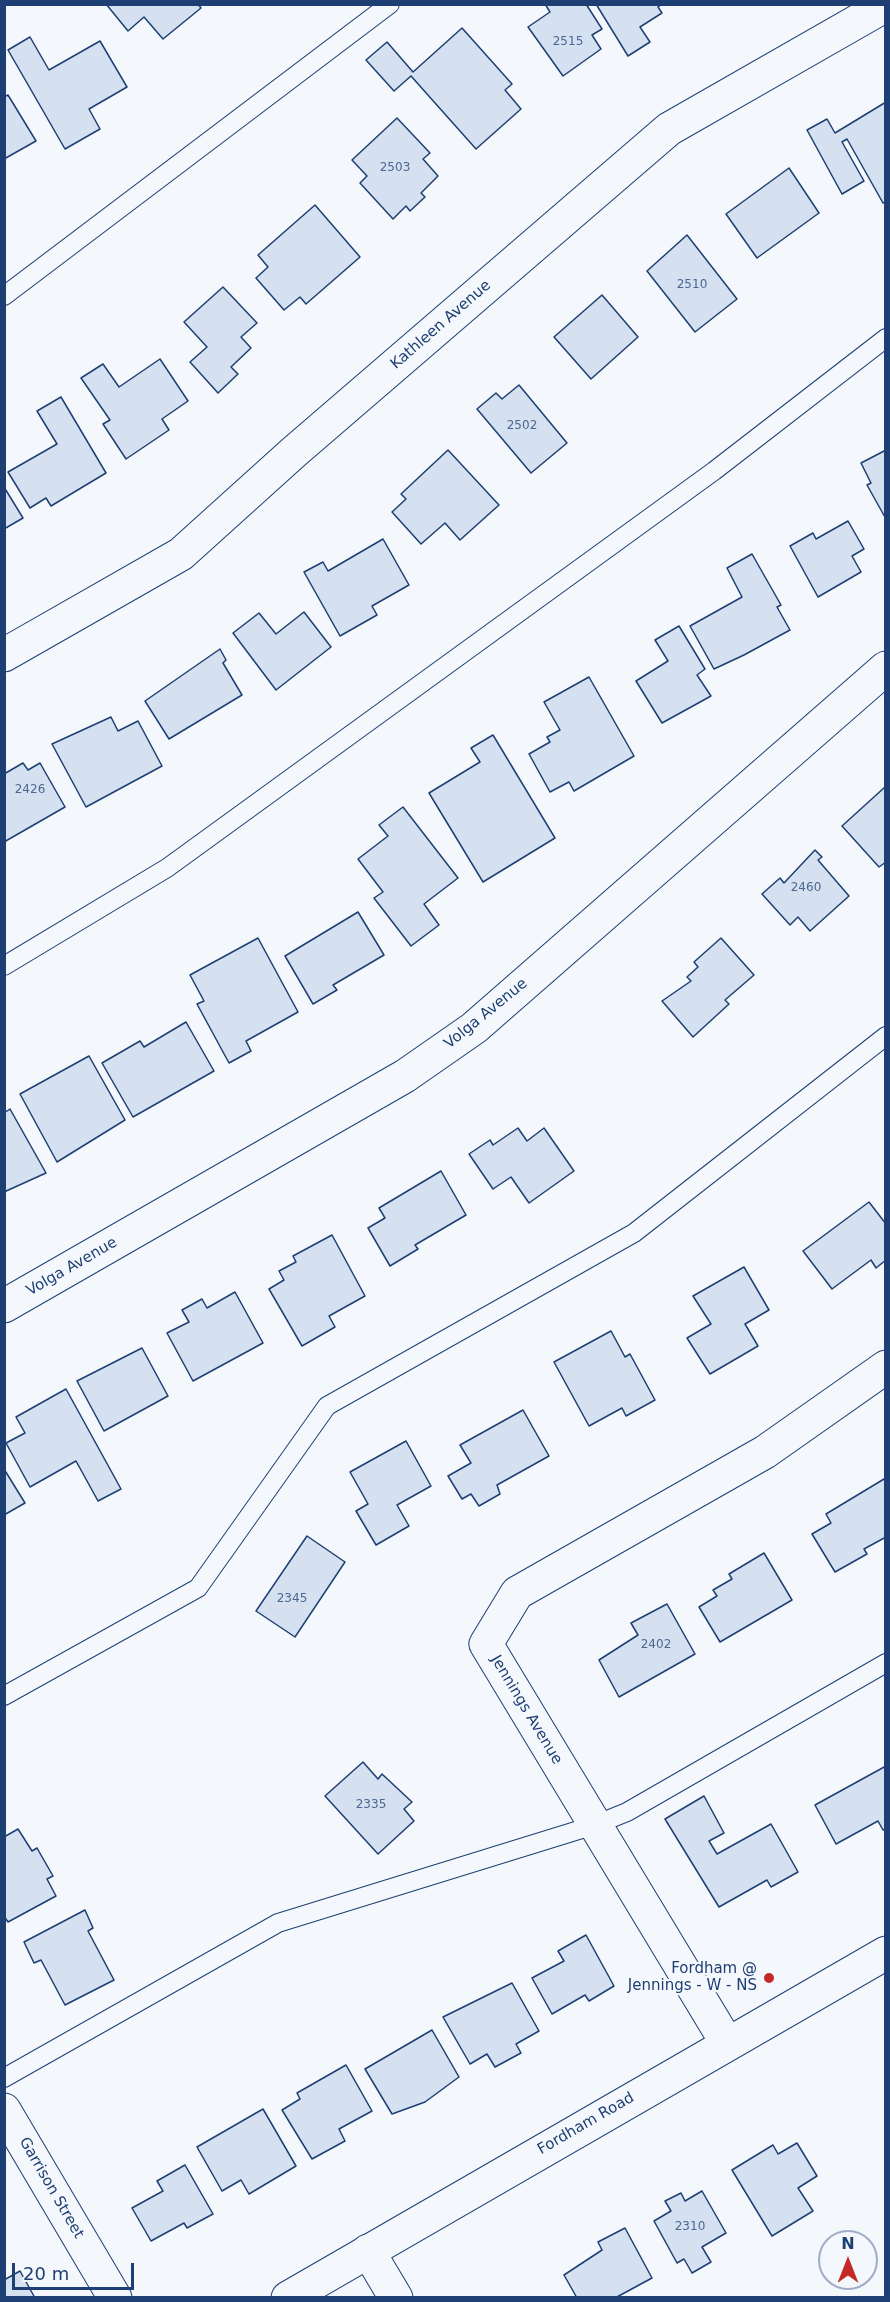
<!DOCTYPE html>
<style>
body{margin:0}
#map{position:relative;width:890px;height:2302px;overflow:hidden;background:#f4f7fb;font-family:"DejaVu Sans",sans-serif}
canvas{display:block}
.frame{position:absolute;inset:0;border:6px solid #1d3f73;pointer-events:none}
.north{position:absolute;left:818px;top:2230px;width:60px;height:60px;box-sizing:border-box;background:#f4f7fb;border:2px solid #9eadc5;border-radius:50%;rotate:0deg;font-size:16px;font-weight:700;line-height:24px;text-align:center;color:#1d3f73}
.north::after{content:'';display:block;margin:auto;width:21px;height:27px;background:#c62828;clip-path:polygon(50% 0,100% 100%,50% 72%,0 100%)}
.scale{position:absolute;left:12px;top:2263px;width:122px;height:27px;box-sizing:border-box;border:3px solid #1d3f73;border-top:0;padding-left:8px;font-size:18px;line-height:21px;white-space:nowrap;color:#1d3f73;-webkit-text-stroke:4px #f4f7fb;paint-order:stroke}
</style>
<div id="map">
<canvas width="890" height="2302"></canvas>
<div class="frame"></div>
<div class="north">N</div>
<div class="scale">20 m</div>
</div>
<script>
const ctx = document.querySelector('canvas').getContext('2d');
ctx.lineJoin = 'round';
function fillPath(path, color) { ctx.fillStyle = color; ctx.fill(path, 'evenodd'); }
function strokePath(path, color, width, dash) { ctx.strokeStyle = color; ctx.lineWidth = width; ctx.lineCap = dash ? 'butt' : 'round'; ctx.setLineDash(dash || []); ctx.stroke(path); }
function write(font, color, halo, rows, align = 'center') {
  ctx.font = font + ' "DejaVu Sans",sans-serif'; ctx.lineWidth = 4.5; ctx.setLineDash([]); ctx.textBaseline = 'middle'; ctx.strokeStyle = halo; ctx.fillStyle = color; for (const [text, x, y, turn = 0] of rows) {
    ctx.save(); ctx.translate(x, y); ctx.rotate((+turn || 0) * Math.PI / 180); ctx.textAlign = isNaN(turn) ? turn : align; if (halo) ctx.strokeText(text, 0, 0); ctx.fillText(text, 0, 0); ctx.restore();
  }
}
const building = new Path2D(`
 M106,4H198L201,8L163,39L144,17L128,31Z
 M545,4H586L602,29L592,35L601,49L563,76L528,27L550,12Z
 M596,4H662L658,7L662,13L640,27L650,42L628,56Z
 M462,28L512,84L505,90L521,109L476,149L411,76L394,91L366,60L387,42L413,72Z
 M30,37L49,70L100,41L127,87L89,109L100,129L65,149L8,50Z
 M8,95L36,141L4,159V97Z
 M886,102V202L883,203L847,139L842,142L864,181L842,194L807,130L827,119L835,133Z
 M397,118L430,153L423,159L438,176L421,193L425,197L410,211L406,206L393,219L360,183L367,176L352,160Z
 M789,168L819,213L757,258L726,214Z
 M315,205L360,257L306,304L300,297L284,310L256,278L268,267L258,255Z
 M687,235L737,299L695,332L647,271Z
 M223,287L257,323L241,337L251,348L231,367L238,374L218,393L190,362L207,347L184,322Z
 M602,295L638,337L591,379L554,337Z
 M160,359L188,401L162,419L169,430L126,459L103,424L110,420L81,378L103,364L119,387Z
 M519,385L567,443L531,473L477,409L496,393L502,399Z
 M61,397L106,473L51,506L46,498L30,508L8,472L57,444L37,411Z
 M448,450L499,505L460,540L445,523L421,544L392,512L406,499L401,494Z
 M886,450V519L867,485L871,483L861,463Z
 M4,487L23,518L4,529Z
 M848,521L864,549L852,556L861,572L818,597L790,546L813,533L816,539Z
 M383,539L409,585L372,606L377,615L340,636L304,572L323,562L328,571Z
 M752,554L781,605L777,607L790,630L744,655L714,669L690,626L742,597L727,568Z
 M304,612L331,647L276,690L233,633L259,613L276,634Z
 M679,626L705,669L697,675L711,696L662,723L636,681L668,661L655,640Z
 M220,649L226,660L223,663L242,695L169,739L145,701Z
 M589,677L634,756L574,791L569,782L550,792L529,754L550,742L547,737L560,730L544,702Z
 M111,717L118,731L138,721L162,766L86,807L52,744Z
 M493,735L555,838L483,882L429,793L480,762L471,748Z
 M23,763L28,770L40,763L65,807L4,842V774Z
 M885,787L886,862L879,867L842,826Z
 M403,807L458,878L424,904L439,925L411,946L374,898L383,892L358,859L388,836L379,825Z
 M815,850L822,857L818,860L849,896L810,931L798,917L790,925L762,894L780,878L784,883Z
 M358,912L384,955L333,985L337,990L313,1004L285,956Z
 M258,938L298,1012L246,1041L251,1051L229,1063L197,1004L204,1001L190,975Z
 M721,938L754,975L725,1000L729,1004L693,1037L662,1001L691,981L687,977L698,967L694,962Z
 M186,1022L214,1071L133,1117L102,1063L140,1041L144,1047Z
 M89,1056L125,1120L57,1162L20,1094Z
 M10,1109L46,1173L4,1192V1113Z
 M518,1128L527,1141L544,1128L574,1171L529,1203L511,1177L493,1189L469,1154L490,1140L493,1145Z
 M441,1171L466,1215L415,1245L418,1249L390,1266L368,1228L385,1218L379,1208Z
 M869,1202L886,1224V1260L876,1268L871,1260L832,1289L803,1251Z
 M332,1235L365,1296L329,1316L335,1327L302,1346L269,1289L284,1280L279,1271L296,1262L293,1256Z
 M744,1267L769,1310L745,1324L758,1346L710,1374L687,1338L711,1324L693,1296Z
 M235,1292L263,1343L193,1381L167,1333L189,1322L182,1310L202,1299L207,1308Z
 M611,1331L625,1357L630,1354L655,1400L626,1416L622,1408L589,1426L554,1362Z
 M142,1348L168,1396L104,1431L77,1381Z
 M66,1389L121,1489L98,1501L76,1461L30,1487L6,1443L25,1433L16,1417Z
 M523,1410L549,1456L497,1485L500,1494L479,1506L471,1494L462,1499L448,1476L471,1463L460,1445Z
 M406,1441L431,1486L397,1505L409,1526L376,1545L356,1511L368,1504L350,1472Z
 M4,1469L25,1503L4,1515Z
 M884,1479L886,1482V1537L864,1549L867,1554L835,1572L812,1534L831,1523L826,1514Z
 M307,1536L345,1562L295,1637L256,1611Z
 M764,1553L792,1600L720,1642L699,1607L717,1596L713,1590L732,1579L729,1574Z
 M667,1604L695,1654L619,1697L599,1660L638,1635L631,1623Z
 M363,1762L378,1779L382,1774L412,1802L404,1809L414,1821L378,1854L325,1796Z
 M886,1766V1829L883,1830L878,1821L836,1844L815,1805Z
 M704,1796L724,1833L709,1841L717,1854L771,1824L798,1872L771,1887L767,1880L719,1907L665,1819Z
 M18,1829L32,1851L37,1848L53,1876L47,1879L56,1896L8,1922L4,1916V1837Z
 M85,1910L93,1928L88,1931L114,1980L65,2005L41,1960L34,1963L24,1942Z
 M586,1935L614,1986L589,2001L585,1995L552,2014L532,1978L564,1961L558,1951Z
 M512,1983L539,2031L516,2044L521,2053L495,2067L487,2054L470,2064L443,2017Z
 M432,2030L459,2077L425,2102L392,2114L365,2069Z
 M346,2065L372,2111L339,2129L345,2141L312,2159L282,2110L300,2099L297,2093Z
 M263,2109L296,2166L249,2194L241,2180L222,2191L197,2147Z
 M797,2143L817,2176L798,2188L813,2211L772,2236L732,2170L773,2145L778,2154Z
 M185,2165L213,2214L187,2228L184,2223L151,2241L132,2208L163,2191L157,2181Z
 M702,2191L726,2233L702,2247L711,2262L692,2273L684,2259L677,2263L654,2221L671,2211L665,2201L681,2193L685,2201Z
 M625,2228L652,2278L615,2298H577L564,2275L602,2250L598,2242Z
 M20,2271L35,2298H4V2280Z`);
fillPath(building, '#d5e0f0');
strokePath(building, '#1d3f73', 1.5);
const lane = new Path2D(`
 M4,296L390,4
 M4,966L167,868L714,471L886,338
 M4,1696L198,1588L327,1406L634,1233L886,1036
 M4,2078L278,1923L595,1825L627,1812L886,1663`);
const street = new Path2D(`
 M4,655L181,554L294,452L669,129L886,5
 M4,1306L405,1076L474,1028L886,668
 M727,2043L486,1644L517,1593L765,1452L886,1367
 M4,2110L115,2298
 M368,2251L396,2298`);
const secondary = new Path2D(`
 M288,2298L886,1953`);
strokePath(lane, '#1d3f73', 20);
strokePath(street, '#1d3f73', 35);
strokePath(secondary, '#1d3f73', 35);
strokePath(lane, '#f4f7fb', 18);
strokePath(street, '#f4f7fb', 33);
strokePath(secondary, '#f4f7fb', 33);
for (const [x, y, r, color] of [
 [769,1978,6,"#c62828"]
]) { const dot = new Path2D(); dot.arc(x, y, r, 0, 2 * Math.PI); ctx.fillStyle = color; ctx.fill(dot); strokePath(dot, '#f4f7fb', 2); }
write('12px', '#4b6792', null, [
 ["2515",568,42],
 ["2503",395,168],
 ["2510",692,285],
 ["2502",522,426],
 ["2426",30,790],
 ["2460",806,888],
 ["2345",292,1599],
 ["2402",656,1645],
 ["2335",371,1805],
 ["2310",690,2227]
]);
write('15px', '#1d3f73', '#f4f7fb', [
 ["Kathleen Avenue",441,325,-41],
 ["Volga Avenue",486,1014,-39],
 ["Volga Avenue",72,1267,-30],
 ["Jennings Avenue",526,1710,59],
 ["Fordham Road",586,2124,-30],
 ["Garrison Street",51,2188,60]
]);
write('15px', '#1d3f73', '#f4f7fb', [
 ["Fordham @",757,1969],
 ["Jennings - W - NS",757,1986]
], 'right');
</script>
